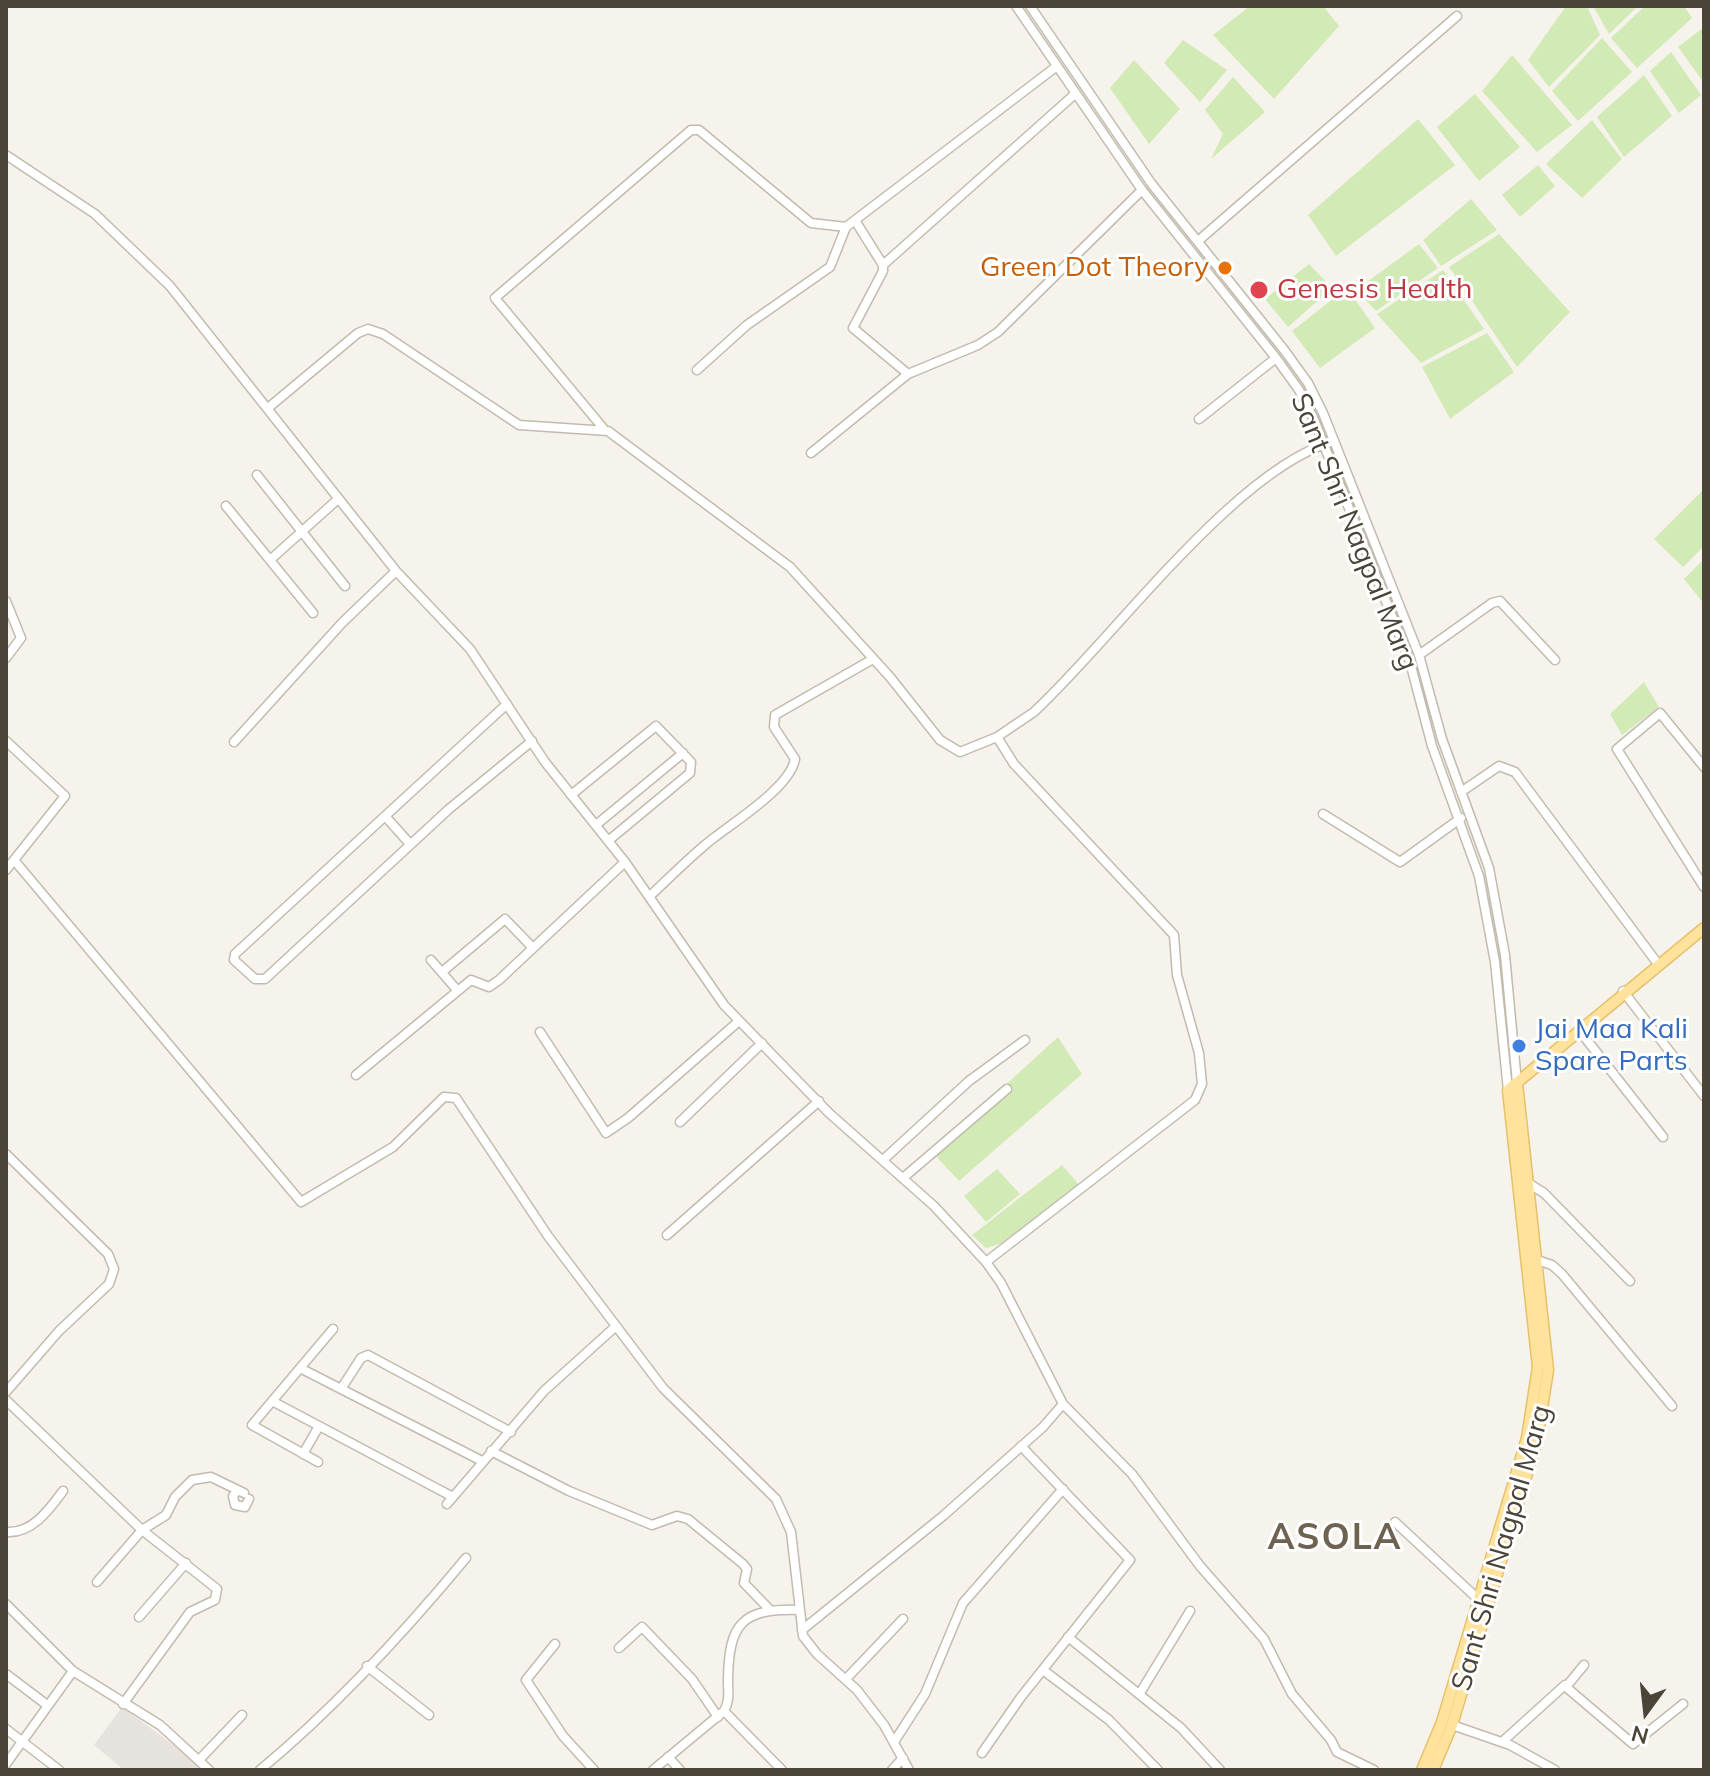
<!DOCTYPE html>
<style>
body{margin:0}
#map{position:relative;width:1710px;height:1776px;overflow:hidden;background:#f6f3ec;font-family:Mulish,sans-serif}
canvas{display:block}
.frame{position:absolute;inset:0;border:8px solid #4b4439;pointer-events:none}
.north{position:absolute;left:1606px;top:1672px;width:80px;height:80px;-webkit-text-stroke:6px #fff;paint-order:stroke;rotate:195deg;font-size:22px;font-weight:700;line-height:32px;text-align:center;color:#4b4439}
.north::after{content:'';display:block;margin:auto;width:28px;height:36px;background:#4b4439;clip-path:polygon(50% 0,100% 100%,50% 72%,0 100%)}
</style>
<div id="map">
<canvas width="1710" height="1776"></canvas>
<div class="frame"></div>
<div class="north">N</div>
</div>
<script>
const ctx = document.querySelector('canvas').getContext('2d');
ctx.lineJoin = 'round';
function fillPath(path, color) { ctx.fillStyle = color; ctx.fill(path, 'evenodd'); }
function strokePath(path, color, width, dash) { ctx.strokeStyle = color; ctx.lineWidth = width; ctx.lineCap = dash ? 'butt' : 'round'; ctx.setLineDash(dash || []); ctx.stroke(path); }
function write(font, color, halo, rows, align = 'center') {
  ctx.font = font + ' Mulish,sans-serif'; ctx.lineWidth = 6; ctx.setLineDash([]); ctx.textBaseline = 'middle'; ctx.strokeStyle = halo; ctx.fillStyle = color; for (const [text, x, y, turn = 0] of rows) {
    ctx.save(); ctx.translate(x, y); ctx.rotate((+turn || 0) * Math.PI / 180); ctx.textAlign = isNaN(turn) ? turn : align; if (halo) ctx.strokeText(text, 0, 0); ctx.fillText(text, 0, 0); ctx.restore();
  }
}
fillPath(new Path2D(`
 M122,1707L188,1756L200,1770H124L94,1745Z`), '#e6e2dd');
fillPath(new Path2D(`
 M1250,6H1323L1339,26L1274,99L1213,35Z
 M1566,6H1587L1600,35L1549,87L1528,60Z
 M1593,6H1638L1609,34Z
 M1645,6H1684L1692,18L1637,68L1611,38Z
 M1704,27V83L1678,47Z
 M1602,38L1632,72L1578,121L1552,91Z
 M1183,40L1227,70L1200,102L1164,63Z
 M1671,52L1701,95L1679,113L1650,71Z
 M1512,55L1572,125L1537,152L1482,91Z
 M1134,60L1180,109L1149,144L1110,88Z
 M1644,75L1672,116L1624,157L1597,117Z
 M1233,77L1265,112L1211,159L1223,134L1205,110Z
 M1475,94L1520,147L1479,181L1437,127Z
 M1418,119L1455,165L1336,256L1308,215Z
 M1592,120L1622,159L1582,198L1546,164Z
 M1538,165L1555,186L1520,217L1502,195Z
 M1471,199L1497,230L1441,266L1423,240Z
 M1499,234L1570,312L1517,367L1449,267Z
 M1419,244L1438,268L1376,311L1356,290Z
 M1309,264L1332,288L1288,327L1265,299Z
 M1443,270L1484,329L1421,363L1377,314Z
 M1347,288L1375,328L1320,368L1292,331Z
 M1487,333L1514,372L1450,419L1422,367Z
 M1704,489V546L1683,567L1654,539Z
 M1704,559V604L1684,579Z
 M1644,682L1659,707L1622,735L1610,714Z
 M1058,1037L1082,1074L959,1181L932,1152Z
 M1062,1165L1080,1186L1000,1244L986,1248L972,1235Z
 M997,1169L1020,1194L986,1222L964,1196Z`), '#d2eab5');
const minor = new Path2D(`
 M1016,6L1142,190L1276,358L1299,390L1314,420L1410,662L1432,746L1479,876L1495,962L1508,1090
 M1030,6L1151,183L1285,351L1308,383L1323,413L1419,655L1442,739L1489,868L1505,955L1517,1083
 M6,155L95,214L170,286L396,571L470,649L545,762L625,862L724,1005L829,1113L934,1206L986,1262L1195,1100L1202,1084L1199,1053L1177,975L1174,935L1014,764L997,737
 M856,222L883,265V271L853,328L908,374
 M1198,241L1457,16
 M883,265L1075,94
 M697,370L747,325L830,267L846,227
 M268,408L358,333L368,329L383,334L519,425L608,431L790,567L890,677L940,740L960,752L997,737L1034,712C1113,639 1235,469 1334,441
 M1199,419L1276,358
 M603,428L495,298L691,130H699L811,223L846,227L1057,66
 M811,453L908,374L978,345L998,332L1142,190
 M257,475L345,586
 M226,506L313,613
 M270,560L337,500
 M6,601L21,638L6,658
 M1419,655L1492,603L1500,601L1555,660
 M507,704L235,954L234,960L255,979H265L449,809L532,741
 M6,741L65,796L6,870
 M234,742L342,623L396,571
 M1704,767L1660,713L1617,749L1704,887
 M1461,792L1499,766L1515,772L1658,964
 M571,795L656,726L691,762L690,773L608,841
 M1323,814L1400,862L1461,818
 M385,816L410,844
 M596,825L683,753
 M14,860L301,1202L393,1147L444,1097L456,1098L548,1236L663,1388L776,1499L791,1532L803,1636L817,1654L857,1690L884,1725L909,1770
 M650,896C668,879 686,861 705,845C728,825 790,789 795,759L774,727L775,715L873,659
 M431,960L457,990
 M442,972L505,919L533,948
 M1623,991L1704,1096
 M1579,1030L1663,1137
 M540,1032L606,1133L628,1118L739,1021
 M356,1075L471,980L489,987L499,980L625,862
 M680,1122L762,1043
 M6,1154L108,1254L114,1269L109,1284L59,1331L6,1392
 M883,1160L969,1081L1025,1040
 M903,1178L1007,1089
 M1528,1183L1544,1193L1630,1281
 M667,1235L819,1101
 M1537,1260L1552,1265L1562,1274L1672,1406
 M986,1262L1001,1283L1063,1404L1132,1474L1200,1566L1264,1639L1292,1694L1331,1740L1337,1752L1374,1770
 M300,1368L482,1461
 M341,1389L361,1358L368,1355L511,1432
 M6,1400L142,1530L217,1589L215,1600L190,1612L123,1704
 M272,1401L453,1497
 M491,1451L569,1491L652,1525L677,1516L688,1519L743,1564L747,1569L744,1583L770,1610
 M303,1454L319,1426
 M318,1462L252,1425L333,1329
 M237,1491L233,1496L235,1505L245,1507L249,1499
 M447,1504L544,1391L615,1327
 M1395,1522L1478,1599
 M6,1532C32,1534 49,1510 63,1491
 M97,1582L142,1530L166,1515L175,1497L192,1480L211,1477L244,1493
 M6,1604L73,1671L160,1725L209,1770
 M139,1617L186,1563
 M802,1630L943,1516L1043,1427L1063,1404
 M1068,1637L1181,1728L1220,1770
 M555,1644L526,1680L563,1736L594,1770
 M619,1648L642,1627L692,1679L718,1717
 M1584,1665L1566,1687L1633,1744L1683,1704
 M367,1666L429,1715
 M1043,1670L1109,1720L1158,1770
 M6,1674L47,1705
 M846,1679L903,1619
 M1140,1693L1190,1611
 M724,1711L782,1770
 M1452,1725L1510,1745L1555,1770
 M6,1729L59,1770
 M894,1742L925,1694L963,1603L1063,1489
 M1502,1742L1565,1685
 M982,1753L1021,1697L1130,1560L1021,1446
 M668,1757L680,1770
 M199,1760L242,1715
 M6,1764L73,1671
 M260,1770C336,1707 403,1634 466,1558
 M653,1770L724,1711C730,1701 728,1692 728,1680C729,1624 741,1608 800,1610
 M892,1770L903,1758`);
const major = new Path2D(`
 M1422,1770L1442,1722L1527,1438L1538,1367L1508,1090L1704,928
 M1433,1770L1452,1725L1537,1440L1548,1370L1517,1083`);
strokePath(minor, '#c2bbae', 11);
strokePath(major, '#e6c16a', 13);
strokePath(minor, '#fff', 8);
strokePath(major, '#ffe39c', 10);
for (const [x, y, r, color] of [
 [1225,268,8,"#e8710a"],
 [1259,290,10,"#e0444e"],
 [1519,1046,8,"#3f7fe0"]
]) { const dot = new Path2D(); dot.arc(x, y, r, 0, 2 * Math.PI); ctx.fillStyle = color; ctx.fill(dot); strokePath(dot, '#fff', 3); }
write('28px', '#c56008', '#fff', [
 ["Green Dot Theory",1209,268]
], 'right');
write('28px', '#be3a42', '#fff', [
 ["Genesis Health",1277,290]
], 'left');
write('28px', '#4b4439', '#fff', [
 ["Sant Shri Nagpal Marg",1354,532,68],
 ["Sant Shri Nagpal Marg",1502,1548,-74]
]);
write('28px', '#366cbe', '#fff', [
 ["Jai Maa Kali",1535,1030],
 ["Spare Parts",1535,1062]
], 'left');
ctx.letterSpacing = '2px';
write('bold 36px', '#6e6250', '#fff', [
 ["ASOLA",1335,1538]
]);
ctx.letterSpacing = '0px';
</script>
